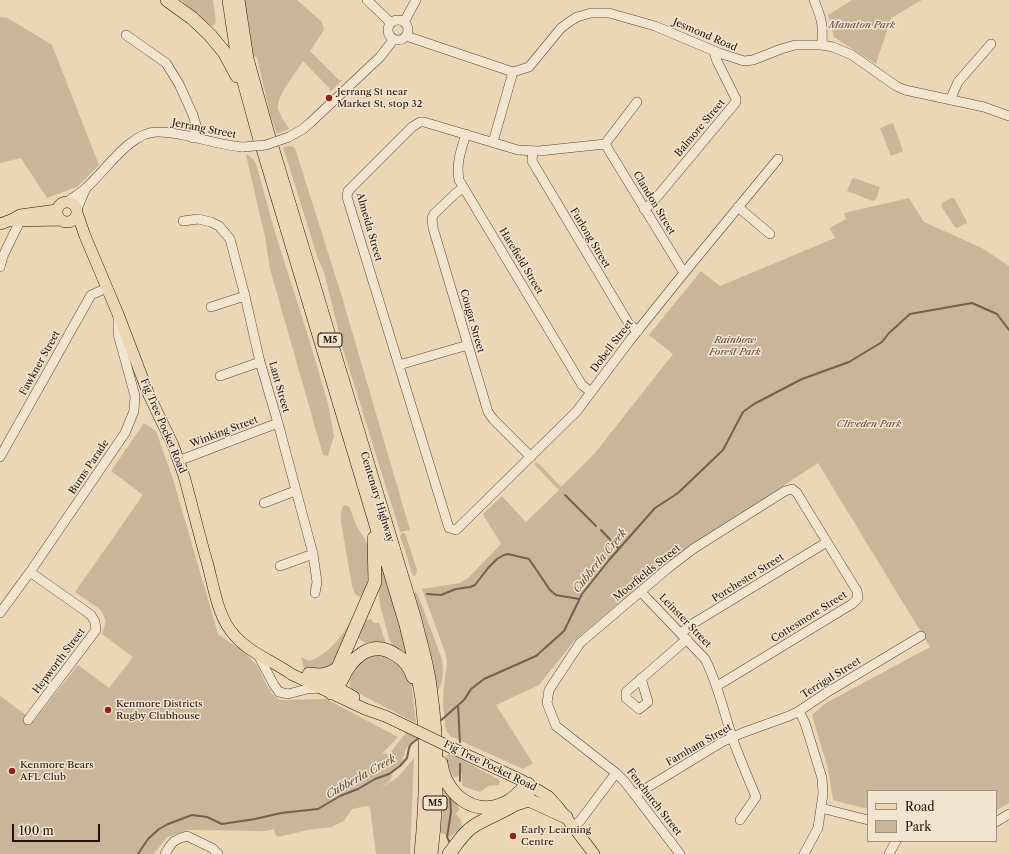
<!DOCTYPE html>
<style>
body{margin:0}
#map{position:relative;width:1009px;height:854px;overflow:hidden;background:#ebd7b5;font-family:"Libre Caslon Text",serif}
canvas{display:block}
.legend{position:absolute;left:867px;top:790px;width:130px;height:52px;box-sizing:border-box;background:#f2e5cf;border:1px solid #9f9181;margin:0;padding:5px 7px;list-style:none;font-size:12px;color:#22140c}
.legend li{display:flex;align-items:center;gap:8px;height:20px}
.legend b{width:20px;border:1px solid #9f9181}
.scale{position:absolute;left:12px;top:824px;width:88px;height:18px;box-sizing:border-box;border:2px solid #22140c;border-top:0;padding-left:5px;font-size:12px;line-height:14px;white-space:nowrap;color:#22140c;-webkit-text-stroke:3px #f2e5cf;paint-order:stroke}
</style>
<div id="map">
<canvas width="1009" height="854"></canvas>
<ul class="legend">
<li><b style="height:5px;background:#ebd7b5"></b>Road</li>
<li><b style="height:11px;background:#c9b698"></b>Park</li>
</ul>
<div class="scale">100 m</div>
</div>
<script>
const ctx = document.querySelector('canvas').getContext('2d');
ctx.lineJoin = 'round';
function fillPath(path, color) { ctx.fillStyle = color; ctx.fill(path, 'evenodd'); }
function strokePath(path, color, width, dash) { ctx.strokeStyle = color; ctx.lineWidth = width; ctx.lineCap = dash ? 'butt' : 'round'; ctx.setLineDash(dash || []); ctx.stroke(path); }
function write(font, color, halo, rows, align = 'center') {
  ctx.font = font + ' "Libre Caslon Text",serif'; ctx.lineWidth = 3; ctx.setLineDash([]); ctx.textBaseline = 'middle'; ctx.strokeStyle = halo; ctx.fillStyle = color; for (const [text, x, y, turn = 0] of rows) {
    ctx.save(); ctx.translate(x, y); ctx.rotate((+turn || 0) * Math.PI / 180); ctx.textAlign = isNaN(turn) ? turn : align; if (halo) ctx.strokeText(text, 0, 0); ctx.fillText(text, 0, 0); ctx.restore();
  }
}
fillPath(new Path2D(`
 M181,0H213L216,22L214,25L212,26L207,23Z
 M244,0H297L322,22L324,30L310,51L339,80H343L330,92V89L303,61C297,71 275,98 278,109C280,116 286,123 289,129L277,134L270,114L257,57L252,56Z
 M852,0H922L891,18L876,64L834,37L828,15Z
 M0,17L8,18L52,45L99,165L77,187L47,198L21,158L0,163Z
 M893,123L903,151L891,156L880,128Z
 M292,146L295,148L342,297L410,530L400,532L343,349L324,272L318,259L283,147Z
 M246,155H248L253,159L256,164L277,239L310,342L328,404L334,436L328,456L323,455L270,269L265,237Z
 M854,178L880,187L876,199L873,201L847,191L852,179Z
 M909,198L924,222L982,248L1009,266V803L996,811V791H868V809L833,800L828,769L812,715L826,703L930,647L818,463L669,561L575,640L539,685L496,705L533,763L523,769L450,736L447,732L445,725L443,702L444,686L447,663L445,652L422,589L460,583L468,578L501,544L483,514L502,496L526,522L559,490L534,464L537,462L561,487L595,453L673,354L649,335L701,271L720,286L835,238L830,228L846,219L844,213Z
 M951,198H954L966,220L967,223L957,228L955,227L941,206L942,203Z
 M144,423L156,431L173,479L218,634L244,652L257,665L265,682L272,694L280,700L326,699L398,737L382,754L390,753L406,733L412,734L417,737L406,749L401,764L393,773L390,781L378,790L398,777L414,758L410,854H376L370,808L367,806L352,809L344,821L331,827L308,830L278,837L275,834L274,829L266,831L187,830L167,837L154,854H0V696L34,721L78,665L109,688L133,657L102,634L106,621L101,610L75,592L143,495L111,471Z
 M346,505L350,508L355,523L367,543L369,549V574L365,590L360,597L355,594L352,586L341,522V512L343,506Z
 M402,533H405L416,567L417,571L415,576H413C408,563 406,550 400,537Z
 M381,557L411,663L393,648L389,638L380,605L378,584Z
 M415,592L418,595L442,659C443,668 444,684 438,690L413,594Z
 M357,611L329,671L310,672L304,669L301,657L310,661C334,651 344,632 357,611Z
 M371,619L374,623H379L387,646H370L357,637L365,620Z
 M375,654L392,655L411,680L416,723L352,690C342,672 362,661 375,654Z
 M449,753L498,779L500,782L499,785L488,786L480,792L465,787L462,785V774H460L457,777H454L450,770L446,757Z
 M443,788L457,802L459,810L456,814C457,816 459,817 460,819C466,829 456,832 450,837L440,832L444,803Z`), '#c9b698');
strokePath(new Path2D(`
 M565,495L596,526
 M601,530L619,549
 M427,594L441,595L456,589L470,587L475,585L488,568L497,559L504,555L508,554L529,559L550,590L556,595L579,599
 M458,705L460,742
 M439,722L464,700L471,689L484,679L536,656L564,631L582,594L609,560L655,508L678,493L723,450L743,412L754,404L802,379L849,362L882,342L889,333L910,314L972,303L997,314L1009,330
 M460,781V764
 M450,843L447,837L451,812L450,797
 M138,854L148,839L159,829L168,824L192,815L207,817L222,824L255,819L281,813L318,809L340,796L358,789L375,779L389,774L400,766L407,758L409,748L411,744L420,737`), '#72614f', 2);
const minor = new Path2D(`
 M367,0L391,23
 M814,0C822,20 823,23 822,45
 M388 30a10 10 0 1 1 20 0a10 10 0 1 1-20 0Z
 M404,22L416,0
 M126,35L166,63L179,84L193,115L196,125L193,138
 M406,36L513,72L529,67L561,28L569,22L577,17L591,13H609L655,26L719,53L744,61L753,60L781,49L795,45H822L833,47L852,55L896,86L905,90L984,107L1009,116
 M950,100L958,82L991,44
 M637,102L605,144L539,151L518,150L424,122H420L412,127L348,191L347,197L449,528L456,530L577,411L631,339L684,273L778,159
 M466,134C461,150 456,163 459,180L582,385L591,392
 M289,137L303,129L310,123L380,57L394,39
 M493,142L513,72
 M605,144L684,273
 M533,151L532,161L629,324L638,331
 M463,188L456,193L434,214L432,218L433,228L488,412L493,419L531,457
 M67,202C73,197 81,193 87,187C106,170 131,131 158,132C186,132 214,145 243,147
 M738,207L770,234
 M77,209L86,188
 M644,209L652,203L736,102V99L717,61L715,55L716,52
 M183,221L198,219L211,222L219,226L230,239L245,296L260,362L278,423L313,554L317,582L315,593
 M0,267L3,256L20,221V215
 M211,307L245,296
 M399,365L468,345
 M220,376L260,362
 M0,457L91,295L107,288
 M178,461L278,423
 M264,503L295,491
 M280,566L313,554
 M641,592L705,659C718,684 724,713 733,740C740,759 748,778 756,797L740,820
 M0,613L30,572L125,433L134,411L135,396L118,334V318
 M682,633L689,626L827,542
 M257,653L274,685L279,692L288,694L307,689L320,688
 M641,678L648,702L639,709L626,698V692L687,639
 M28,720L96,630L95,622L91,615L30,572
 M635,795L722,742L742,733L789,716L799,711
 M821,808L868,820
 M996,822L1009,814
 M573,827L580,821L616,773
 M165,854C172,842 173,840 187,836L212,848L218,854
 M680,854L625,782L616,773L556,726L547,703L549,690L580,643L667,569L693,549L785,491L792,489L797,493L857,591L858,598L852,604L717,686
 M804,854L818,828L823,794L822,778L805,723L799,711L826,693L921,636
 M889,854L896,841`);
const major = new Path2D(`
 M57 212a10 10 0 1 1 20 0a10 10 0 1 1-20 0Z
 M77,213L85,236L118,314L149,395L173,445L184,476C192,505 199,534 207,562C214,586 217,617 235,636C250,653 273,661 291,674L365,709L385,716L402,724
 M13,221L60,220
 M0,224L11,220L20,215L57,210
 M311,675L331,684L354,697
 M452,748L521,780L549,797L558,807L594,854`);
const highway = new Path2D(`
 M167,0L192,18L210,35L224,52L237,76
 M229,0L238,60L260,140
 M238,0L247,59L269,138
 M272,147L415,620C420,641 427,663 430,686C438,741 438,798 431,854
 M263,149L406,625C412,649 418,674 422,699C428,751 426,802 421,854
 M309,674C321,676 328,675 338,668
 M341,681C351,658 371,638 396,655C405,660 410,667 413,677
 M331,693V684L375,582L374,538
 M441,763C445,794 475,819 507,802C515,798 521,790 528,784C529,787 530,789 528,793C520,807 485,817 471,828C462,835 456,845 449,854
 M516,804L528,800L531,801L566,817`);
strokePath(minor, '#544536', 10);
strokePath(major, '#22140c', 12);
strokePath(highway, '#22140c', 14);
strokePath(minor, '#f2e5cf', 9);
strokePath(major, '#ebd7b5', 11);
strokePath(highway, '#ebd7b5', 13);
const minorBridge = new Path2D(`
 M243,147L266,145L289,137`);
const majorBridge = new Path2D(`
 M402,724L452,748`);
strokePath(minorBridge, '#544536', 10, []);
strokePath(majorBridge, '#22140c', 12, []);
strokePath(minorBridge, '#f2e5cf', 9);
strokePath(majorBridge, '#ebd7b5', 11);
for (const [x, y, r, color] of [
 [329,98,4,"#8f2418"],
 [108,710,4,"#8f2418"],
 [12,771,4,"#8f2418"],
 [513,836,4,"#8f2418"]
]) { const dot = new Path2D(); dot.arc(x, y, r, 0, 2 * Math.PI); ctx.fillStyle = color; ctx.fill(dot); strokePath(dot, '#f2e5cf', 1.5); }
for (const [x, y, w] of [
 [330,340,24],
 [435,803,24]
]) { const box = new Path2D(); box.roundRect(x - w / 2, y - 7, w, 14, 3); ctx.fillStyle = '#f2e5cf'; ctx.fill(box); strokePath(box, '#22140c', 1); }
write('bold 9px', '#22140c', null, [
 ["M5",330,340],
 ["M5",435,803]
]);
write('italic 10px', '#5c4d3d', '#f2e5cf', [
 ["Manaton Park",862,25],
 ["Rainbow",735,340],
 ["Forest Park",735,352],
 ["Cliveden Park",869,424]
]);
write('10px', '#22140c', '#f2e5cf', [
 ["Jesmond Road",705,35,23],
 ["Balmore Street",700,128,-50],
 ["Jerrang Street",204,129,11],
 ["Clandon Street",654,203,59],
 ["Almeida Street",369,227,74],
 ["Furlong Street",590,238,59],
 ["Harefield Street",521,261,59],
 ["Cougar Street",472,321,74],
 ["Dobell Street",612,346,-53],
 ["Fawkner Street",40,363,-61],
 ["Lant Street",279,387,74],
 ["Fig Tree Pocket Road",163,426,67],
 ["Winking Street",224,432,-21],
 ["Burns Parade",89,467,-56],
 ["Centenary Highway",377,497,73],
 ["Moorfields Street",647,573,-39],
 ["Porchester Street",748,578,-32],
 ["Cottesmore Street",809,617,-32],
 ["Leinster Street",685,621,46],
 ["Hepworth Street",59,661,-53],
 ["Terrigal Street",831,678,-32],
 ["Farnham Street",699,745,-30],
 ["Fig Tree Pocket Road",490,766,26],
 ["Fenchurch Street",654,802,52]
]);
write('10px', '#22140c', '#f2e5cf', [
 ["Jerrang St near",337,92],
 ["Market St, stop 32",337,104],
 ["Kenmore Districts",116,704],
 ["Rugby Clubhouse",116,716],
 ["Kenmore Bears",20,765],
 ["AFL Club",20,777],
 ["Early Learning",521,830],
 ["Centre",521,842]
], 'left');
write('italic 11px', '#574839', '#f2e5cf', [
 ["Cubberla Creek",600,561,-51],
 ["Cubberla Creek",361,777,-29]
]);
</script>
